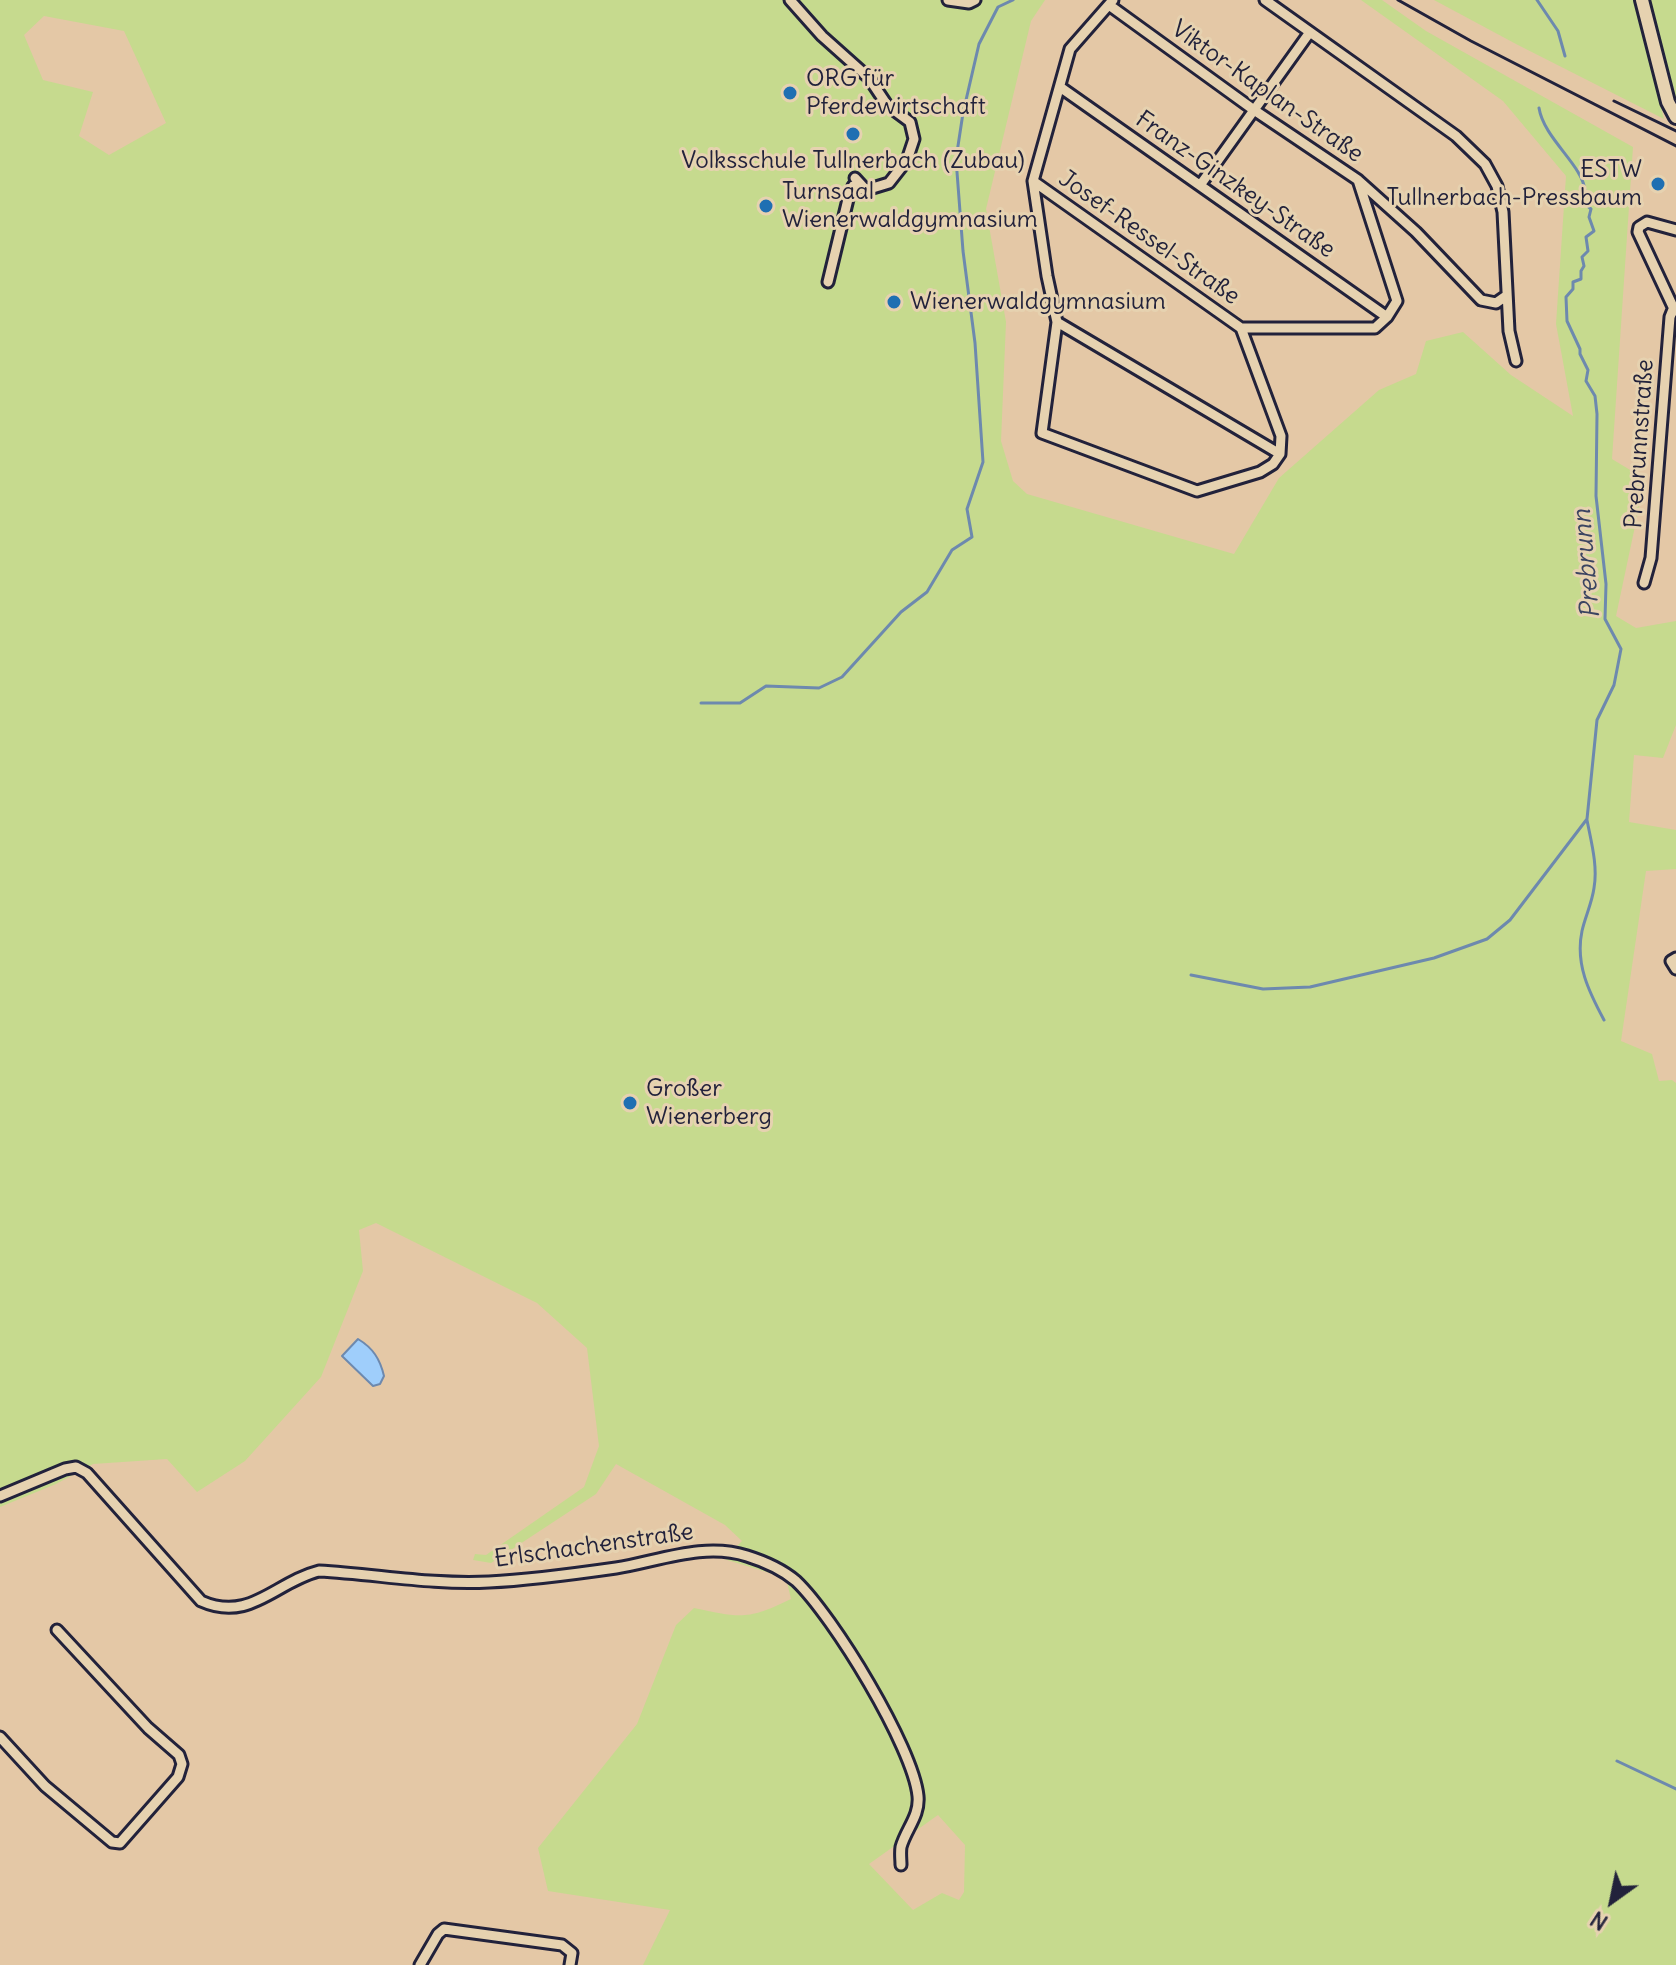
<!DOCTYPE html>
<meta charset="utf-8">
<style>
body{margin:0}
#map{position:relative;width:1676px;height:1965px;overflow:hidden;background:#e4c8a6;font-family:Delius,sans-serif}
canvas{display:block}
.north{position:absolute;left:1572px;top:1861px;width:80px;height:80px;-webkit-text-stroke:6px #e6d2b0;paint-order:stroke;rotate:213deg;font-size:22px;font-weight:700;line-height:32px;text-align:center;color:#22223b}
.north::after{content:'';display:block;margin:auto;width:28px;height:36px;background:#22223b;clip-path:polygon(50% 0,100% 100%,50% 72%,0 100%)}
</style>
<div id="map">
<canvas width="1676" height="1965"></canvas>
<div class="north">N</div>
</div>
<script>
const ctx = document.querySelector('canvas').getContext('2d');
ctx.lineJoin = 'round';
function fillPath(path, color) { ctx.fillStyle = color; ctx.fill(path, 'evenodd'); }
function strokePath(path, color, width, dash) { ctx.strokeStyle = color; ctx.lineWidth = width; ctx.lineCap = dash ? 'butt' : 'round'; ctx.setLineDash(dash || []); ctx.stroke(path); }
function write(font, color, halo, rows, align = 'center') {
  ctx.font = font + ' Delius,sans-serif'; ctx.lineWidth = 6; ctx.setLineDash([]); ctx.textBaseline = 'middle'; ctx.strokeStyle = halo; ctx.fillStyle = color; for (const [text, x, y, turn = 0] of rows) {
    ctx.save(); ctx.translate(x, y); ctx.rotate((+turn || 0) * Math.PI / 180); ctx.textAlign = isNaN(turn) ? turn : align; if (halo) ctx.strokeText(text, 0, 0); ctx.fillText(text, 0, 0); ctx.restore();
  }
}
fillPath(new Path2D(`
 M0,0H1045L1031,21L986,209L1006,322L1001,441L1013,481L1027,494L1234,554L1279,478L1379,390L1416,374L1426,341L1463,332L1511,375L1573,416L1556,324L1566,176L1503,101L1361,0H1382L1426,31L1633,147L1612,459L1645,479L1616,616L1636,628L1676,621V725L1663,758L1634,755L1629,822L1676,830V869L1646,871L1621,1041L1652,1054L1659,1081L1672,1080L1676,1083V1965H643L670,1910L548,1891L538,1848L637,1724L676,1625L694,1608C741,1618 748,1620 791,1599L786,1578L724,1559L742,1541L725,1525L616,1464L596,1494L491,1563L473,1560L475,1554L486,1555L584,1487L599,1446L587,1348L537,1303L376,1223L359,1230L363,1271L321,1377L245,1461L197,1492L167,1459L93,1464L56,1484L0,1507ZM44,16L124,31L166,123L109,155L79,136L93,92L43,80L24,35ZM938,1815L965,1845L964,1892L959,1900L942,1893L913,1910L869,1864Z
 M1434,0H1634L1664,119L1516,44Z
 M1648,0H1676V103L1675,101Z`), '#c6da8e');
const water = new Path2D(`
 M358,1339C373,1348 380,1359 384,1376L380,1384L373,1386L342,1356Z`);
fillPath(water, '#9fcefb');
strokePath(water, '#6d89ae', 2);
strokePath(new Path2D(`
 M1537,0L1558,31L1565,56
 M701,703H740L766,686L819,688L842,677L901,612L927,592L952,550L972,537L967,509L983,462L975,343L963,251L956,159L963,113L979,44L998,7L1013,0
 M1587,820C1591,841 1598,866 1594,888C1592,903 1585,917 1582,931C1575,964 1589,992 1604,1020
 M1191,975L1263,989L1310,987L1434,958L1487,939L1510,920L1587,819L1597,720L1614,685L1621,649L1605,619L1606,584L1596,496L1597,414L1595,396L1586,381L1588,370L1580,354V349L1567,321L1566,297L1573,289V282L1581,279V271L1584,266L1582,257L1588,251L1586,237L1594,231L1589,217L1591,209L1584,203C1583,199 1585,195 1585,191C1583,165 1544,139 1539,108
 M1617,1761L1676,1789`), '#6d89ae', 3);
const street = new Path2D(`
 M790,0L822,36L869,78L887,105L910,122L914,139L907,160L889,183L866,190L855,178
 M948,0L969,3L975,0
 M1113,0L1070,49L1033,181L1047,276L1057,322L1042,433L1197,491L1260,472L1273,464L1280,454L1281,436L1241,328H1375L1387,317L1397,301L1358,180
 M1265,0L1456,136L1485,164L1497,186L1503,212L1509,331L1516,361
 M1109,5L1254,110L1358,180L1416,232L1481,300L1496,303L1506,296
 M1060,87L1387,317
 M1033,181L1241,328
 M1201,184L1310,32
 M828,282L849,195L853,186L866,190
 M1675,311L1638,232L1639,227L1647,222L1676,230
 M1057,322L1280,454
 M1644,583L1651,558L1670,317L1674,307
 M1676,958L1671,961L1676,969
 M0,1496L65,1469L76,1467L87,1473L201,1601C250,1623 275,1582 319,1571C376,1574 431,1585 489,1582C531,1580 574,1574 616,1568C659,1561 704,1542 747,1556C763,1561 783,1570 796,1581C833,1616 913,1747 918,1796C920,1816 906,1829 901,1847C900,1853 901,1860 901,1865
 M0,1737L45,1786L112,1842L120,1843L178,1777L182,1764L179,1755L148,1728L57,1630
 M420,1965L438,1934L444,1929L562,1945L572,1953L570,1965`);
const secondary = new Path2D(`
 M1642,0L1668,102L1676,117`);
strokePath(street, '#22223b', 15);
strokePath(secondary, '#22223b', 18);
strokePath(street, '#e6d2b0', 9);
strokePath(secondary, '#e6d2b0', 12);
strokePath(new Path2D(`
 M1398,0L1471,41L1676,146
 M1614,101L1676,131`), '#22223b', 3);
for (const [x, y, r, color] of [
 [790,93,8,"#1f6fb2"],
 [853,134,8,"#1f6fb2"],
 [1658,184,8,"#1f6fb2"],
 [766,206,8,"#1f6fb2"],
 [894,302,8,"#1f6fb2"],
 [630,1103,8,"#1f6fb2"]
]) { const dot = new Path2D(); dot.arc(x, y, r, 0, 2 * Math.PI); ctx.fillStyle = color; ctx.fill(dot); strokePath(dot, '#e6d2b0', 3); }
write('24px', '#22223b', '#e6d2b0', [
 ["ORG für",806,79],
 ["Pferdewirtschaft",806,107],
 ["Volksschule Tullnerbach (Zubau)",853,161,"center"],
 ["ESTW",1642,170,"right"],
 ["Tullnerbach-Pressbaum",1642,198,"right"],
 ["Turnsaal",782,192],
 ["Wienerwaldgymnasium",782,220],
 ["Wienerwaldgymnasium",910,302],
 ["Großer",646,1089],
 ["Wienerberg",646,1117]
], 'left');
write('24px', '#22223b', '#e6d2b0', [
 ["Viktor-Kaplan-Straße",1267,92,35],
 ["Franz-Ginzkey-Straße",1235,185,35],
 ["Josef-Ressel-Straße",1149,238,35],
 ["Prebrunnstraße",1640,444,-86],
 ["Erlschachenstraße",594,1546,-8]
]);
write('italic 26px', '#3b4461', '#e6d2b0', [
 ["Prebrunn",1587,564,-95]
]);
</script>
